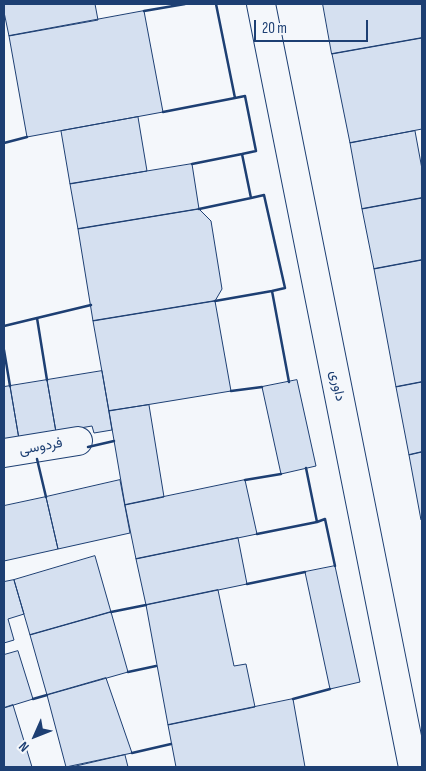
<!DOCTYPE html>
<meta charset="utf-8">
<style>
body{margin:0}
#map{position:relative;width:426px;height:771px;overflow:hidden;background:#f4f7fb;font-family:"Sofia Sans Condensed",sans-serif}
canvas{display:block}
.frame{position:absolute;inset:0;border:5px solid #1d3f73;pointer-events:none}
.north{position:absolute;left:10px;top:711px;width:50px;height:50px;-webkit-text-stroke:4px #f4f7fb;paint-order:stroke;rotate:226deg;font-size:14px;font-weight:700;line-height:20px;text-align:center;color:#1d3f73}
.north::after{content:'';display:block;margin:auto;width:18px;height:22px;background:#1d3f73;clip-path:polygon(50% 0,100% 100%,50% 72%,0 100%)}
.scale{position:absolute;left:254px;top:20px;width:114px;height:22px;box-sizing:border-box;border:2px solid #1d3f73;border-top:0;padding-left:6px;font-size:15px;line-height:18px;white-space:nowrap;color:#1d3f73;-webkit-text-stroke:4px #f4f7fb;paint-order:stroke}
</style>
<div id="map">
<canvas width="426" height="771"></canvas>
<div class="frame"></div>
<div class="north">N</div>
<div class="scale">20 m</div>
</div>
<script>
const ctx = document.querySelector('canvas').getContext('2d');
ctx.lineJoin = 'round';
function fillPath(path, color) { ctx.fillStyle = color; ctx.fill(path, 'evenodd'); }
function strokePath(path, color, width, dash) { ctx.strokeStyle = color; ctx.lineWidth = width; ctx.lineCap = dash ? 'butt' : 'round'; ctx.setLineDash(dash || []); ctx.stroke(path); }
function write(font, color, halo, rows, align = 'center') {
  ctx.font = font + ' "Sofia Sans Condensed",Vazirmatn,sans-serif'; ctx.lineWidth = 4; ctx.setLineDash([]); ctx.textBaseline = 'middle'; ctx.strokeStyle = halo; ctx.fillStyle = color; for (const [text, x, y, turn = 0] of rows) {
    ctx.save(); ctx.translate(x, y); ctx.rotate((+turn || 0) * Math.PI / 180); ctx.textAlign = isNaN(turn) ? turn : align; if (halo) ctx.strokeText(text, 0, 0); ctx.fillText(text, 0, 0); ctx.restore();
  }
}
const building = new Path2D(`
 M4,4H95L98,20L9,36L4,12Z
 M323,4H422V38L332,54Z
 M144,11L163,112L27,137L9,36Z
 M422,38V129L350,143L332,54Z
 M138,117L147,171L70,184L61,131Z
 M415,131L422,169V198L362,209L350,143Z
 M192,164L199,209L78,229L70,184Z
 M422,198V260L374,269L362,209Z
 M199,209L211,221L222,289L215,301L93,321L78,229Z
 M422,260V382L396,387L374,269Z
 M215,301L231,391L109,411L93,321Z
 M102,371L112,430L94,433L92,426L56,432L47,380Z
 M47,380L56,432L19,439L10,386Z
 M297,380L316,466L281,474L262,387Z
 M422,382V452L409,455L396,387Z
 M10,386L19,439L4,441V387Z
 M149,405L164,497L125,505L109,411Z
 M422,452V520H421L409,455Z
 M120,480L130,533L58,549L46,497Z
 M245,480L257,534L136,559L125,505Z
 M46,497L58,549L4,561V506Z
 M238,538L247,584L146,605L136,559Z
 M95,556L111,612L30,635L14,580Z
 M335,566L360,682L330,689L305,572Z
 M14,580L24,614L8,619L14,640L4,643V582Z
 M218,590L234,666L246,664L255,707L168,725L146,605Z
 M111,612L128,672L47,695L30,635Z
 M18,651L33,699L4,708V655Z
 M106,678L132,753L66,767L47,695Z
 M293,699L305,767H176L168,725Z
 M13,705L32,767H4V708Z
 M125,755L128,767H72Z`);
fillPath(building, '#d5e0f0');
strokePath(building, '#1d3f73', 1);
const street = new Path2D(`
 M261,4L413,767
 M4,453L78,441`);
strokePath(street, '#1d3f73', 30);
strokePath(street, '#f4f7fb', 28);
strokePath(new Path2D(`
 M144,11L185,4
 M235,98L245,96L256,151L242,154
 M163,112L235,98L216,4
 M4,143L27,137
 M192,164L242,154L251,198L199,209
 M251,198L264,195L285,288L272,291
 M215,301L272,291L289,382
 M37,318L91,305
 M4,326L37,318L47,380
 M4,350L10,386
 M231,391L262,387
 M88,447L114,441
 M37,459L46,497
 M245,480L281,474
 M317,522L325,519L335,566
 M257,534L317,522L306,468
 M247,584L305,572
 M111,612L146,605
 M128,672L156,666
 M33,699L47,695
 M293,699L330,689
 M132,753L171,744`), '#1d3f73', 2.5);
write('14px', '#1d3f73', '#f4f7fb', [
 ["داوری",337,386,79],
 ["فردوسی",41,447,-10]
]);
</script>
